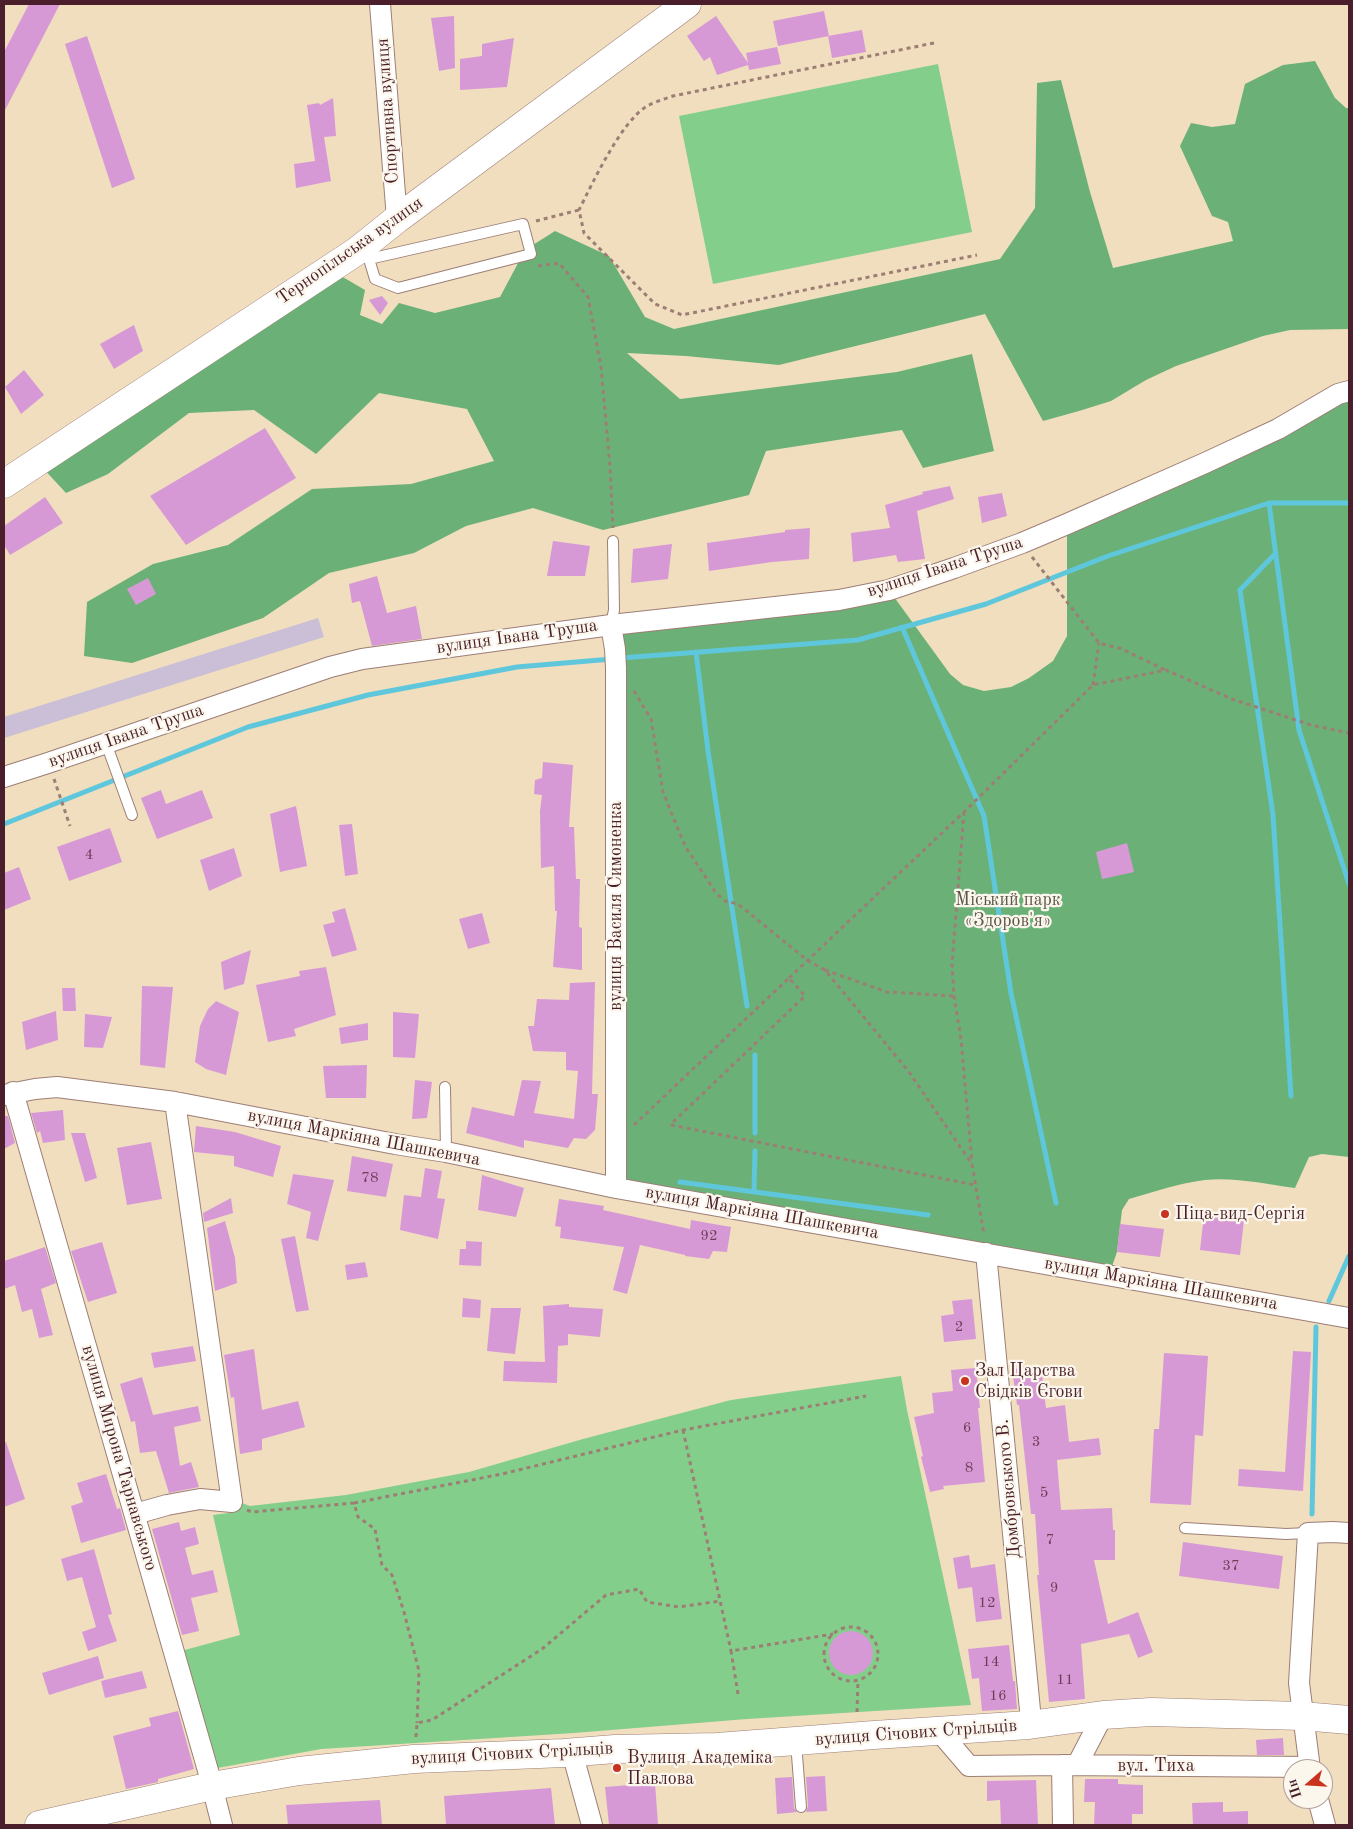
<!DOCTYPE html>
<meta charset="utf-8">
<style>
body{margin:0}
#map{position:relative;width:1353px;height:1829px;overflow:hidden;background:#f0debf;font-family:"Old Standard TT",serif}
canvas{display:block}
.frame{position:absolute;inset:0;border:5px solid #4a1f2b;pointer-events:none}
.north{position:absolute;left:1283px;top:1759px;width:50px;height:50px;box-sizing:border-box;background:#fbf7ec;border:1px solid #b4a19f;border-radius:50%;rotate:251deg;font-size:14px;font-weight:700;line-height:20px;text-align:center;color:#4a1f2b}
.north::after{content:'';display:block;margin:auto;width:18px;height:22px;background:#c8321e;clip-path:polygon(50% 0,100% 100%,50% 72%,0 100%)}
</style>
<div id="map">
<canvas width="1353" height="1829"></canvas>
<div class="frame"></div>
<div class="north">Пн</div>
</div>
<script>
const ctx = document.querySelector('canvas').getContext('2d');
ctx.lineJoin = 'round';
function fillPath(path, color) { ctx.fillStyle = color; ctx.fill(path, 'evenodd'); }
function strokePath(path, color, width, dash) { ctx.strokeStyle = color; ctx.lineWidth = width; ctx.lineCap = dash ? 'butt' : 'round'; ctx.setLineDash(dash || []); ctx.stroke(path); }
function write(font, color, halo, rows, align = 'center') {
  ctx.font = font + ' "Old Standard TT",serif'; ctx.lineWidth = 4.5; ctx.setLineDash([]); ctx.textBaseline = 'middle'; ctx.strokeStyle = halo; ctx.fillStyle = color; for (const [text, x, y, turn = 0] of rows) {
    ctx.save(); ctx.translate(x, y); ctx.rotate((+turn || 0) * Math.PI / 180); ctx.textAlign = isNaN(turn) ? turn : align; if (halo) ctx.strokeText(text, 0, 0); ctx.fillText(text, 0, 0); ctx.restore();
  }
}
fillPath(new Path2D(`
 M318,618L324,637L4,738V717Z`), '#cabfd6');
fillPath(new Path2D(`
 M938,64L972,232L713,284L679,116Z
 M901,1376L907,1410L971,1705L747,1719L574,1733L321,1749L212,1769L181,1651L240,1635L213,1515L237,1512L239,1502L250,1506L346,1495L469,1472L583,1439L731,1400Z`), '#84ce8b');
fillPath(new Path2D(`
 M1315,61L1335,98L1346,108H1349V329L1290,330L1263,336L1176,366L1146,380L1111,401L1079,411L1043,421L985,314L779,365L686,356L627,353L680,399L897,372L972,354L994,451L923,468L902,430L766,451L749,495L603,530L533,508L466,526L414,553L329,573L263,618L132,663L84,656L87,602L153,564L228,545L312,489L411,484L494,461L467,409L379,393L316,454L254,410L189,413L108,474L66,493L41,466L341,276L365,290L360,315L382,324L399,303L435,313L500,297L525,250L555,231L609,256L645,317L674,329L1000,259L1035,208L1037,83L1061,80L1090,192L1113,268L1233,241L1228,222L1212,216L1180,146L1191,123L1212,127L1235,124L1245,84L1283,65Z
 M1349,392V1157L1322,1154L1309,1157L1295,1188C1265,1184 1235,1177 1205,1180C1179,1183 1154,1192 1129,1199L1122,1210L1117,1252L1109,1275L616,1188L611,625L889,590L950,674L963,685L984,691L1011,687L1029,678L1053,661L1067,636V524Z`), '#6bb177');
strokePath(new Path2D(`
 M1269,503L1299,730L1349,884
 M1276,553L1240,590L1273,815L1291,1096
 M902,627L984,816L1011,993L1056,1203
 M696,652L708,751L747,1006
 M621,658L858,640L986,604L1108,556L1269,503H1349
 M4,824L248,727L368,695L517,667L612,659
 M755,1133V1055
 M680,1182L928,1215
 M754,1191L755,1151
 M1329,1301L1349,1256
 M1312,1514L1316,1327`), '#5fc7db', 5);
fillPath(new Path2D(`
 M29,4H60L4,112V52Z
 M824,11L829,36L778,46L773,21Z
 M454,16L455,68L439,71L431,18Z
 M716,16L748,63L746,53L777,47L781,64L749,70L748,65L717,75L710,57L704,61L687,36Z
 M862,30L866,52L832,58L828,36Z
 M87,36L135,179L112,188L65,44Z
 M514,38L507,87L460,90V59L482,56V44Z
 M333,98L336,136L324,137L331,181L296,188L294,164L315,161L307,105L319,103L320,105Z
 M382,296L388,303L380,315L369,300Z
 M134,325L143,351L114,369L100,344Z
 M24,370L44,395L21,414L5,387Z
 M265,428L296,478L186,545L150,496Z
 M950,486L954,499L917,511L925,559L898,562L896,555L853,562L851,533L890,528L885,505L923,494L922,492Z
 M1002,493L1007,516L982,523L978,497Z
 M45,497L63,523L10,555L4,545V526Z
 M810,528L809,559L772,562L709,571L707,543L785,532V530Z
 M553,541L590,546L585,576H547Z
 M672,544L668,579L631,583L633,549Z
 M377,576L387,613L416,606L422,639L372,646L360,601L352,603L349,584Z
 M148,578L156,594L136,605L127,589Z
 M543,762L573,765L569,827H574L576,879H580L579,927L582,928V970L553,967L557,911H555L554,866L541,868L540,811L542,795L534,794L535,780L542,778Z
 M161,790L166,804L202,790L213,818L157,839L141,798Z
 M296,806L307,866L280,872L270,814Z
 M352,824L358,874L345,876L339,825Z
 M110,828L122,862L69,881L57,847Z
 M1127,843L1134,872L1102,879L1096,852Z
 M234,848L242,876L209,891L200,860Z
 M19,867L31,899L4,910V873Z
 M345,908L357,950L332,957L323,925L335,922L332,912Z
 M482,913L490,943L468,949L459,919Z
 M251,950L244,984L224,990L221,962Z
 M326,967L336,1015L294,1029L296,1036L268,1042L256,985L300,976L299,971Z
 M595,982L592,1094H598L595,1130L586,1139L574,1138L568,1148L524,1140V1148L466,1133L472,1107L514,1116L522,1080L541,1081L534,1113L574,1119L578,1071L566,1070V1052L533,1051L528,1026H534L537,999L569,1000L570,983Z
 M142,986L173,987L165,1068L140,1065Z
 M62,988H75L76,1011H63Z
 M216,1001L239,1012L226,1075L206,1069L195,1062L200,1026L208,1009Z
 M56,1011L58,1040L26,1050L22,1022Z
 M393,1012L419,1014L415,1058L393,1057Z
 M85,1014L112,1017L103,1048L84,1047Z
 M368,1023V1040L341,1044L339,1028Z
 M367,1065L366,1098H326L323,1066Z
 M415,1080L432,1082L427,1118L412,1119Z
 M63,1110L65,1140L43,1143L40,1131L37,1133L31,1113Z
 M4,1116H8L15,1143L4,1149Z
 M196,1126L235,1132L281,1146L273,1177L234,1166V1156L194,1152Z
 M71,1133H85L97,1178L85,1182Z
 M151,1142L162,1199L127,1205L117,1148Z
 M352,1156L393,1164L386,1197L347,1191Z
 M425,1168L442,1171L437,1198L445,1199L438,1239L400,1230L404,1195L421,1197Z
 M293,1174L334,1180L318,1241L306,1238L311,1212L287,1204Z
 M482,1175L524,1188L516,1217L478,1210Z
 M231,1198L233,1213L204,1222L203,1213Z
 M559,1199L604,1206L603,1210L690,1229L691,1220L731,1227L727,1252L713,1251L709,1259L685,1256V1255L640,1245L627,1294L613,1290L624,1247L560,1238L561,1227L555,1226Z
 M1204,1215L1244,1220L1240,1255L1200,1250Z
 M225,1221L235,1258L237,1283L215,1291L207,1228Z
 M1120,1224L1164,1229L1160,1257L1117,1252Z
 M295,1236L309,1310L296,1312L281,1239Z
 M466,1241L482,1242L481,1266L459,1265L460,1249H466Z
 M102,1242L117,1293L88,1302L71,1251Z
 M45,1247L56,1283L41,1289L53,1335L39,1338L32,1309L22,1312L15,1285L4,1289V1261Z
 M365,1262L368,1277L347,1280L345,1265Z
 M463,1298L481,1300L480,1318L462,1317Z
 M972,1299L976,1339L944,1342L941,1316L954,1314L952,1301Z
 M569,1304V1307L603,1309L600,1337L568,1334V1345L558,1346L557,1383L503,1381L504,1361L545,1362L543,1306Z
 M491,1308H521L515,1354L487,1351Z
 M193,1346L196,1361L154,1368L151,1353Z
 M254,1349L262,1410L298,1401L305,1427L262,1439V1450L240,1454L234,1397L231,1398L224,1355Z
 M1293,1351L1311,1352L1303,1491L1238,1486L1239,1469L1285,1472Z
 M1164,1353L1208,1356L1203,1436L1195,1435L1191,1505L1150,1503L1154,1429H1159Z
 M1041,1366L1046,1408L1065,1405L1069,1442L1099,1438L1101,1455L1057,1460L1061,1510L1112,1508L1113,1530H1115V1560H1094L1108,1624L1138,1612L1153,1652L1138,1658L1129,1634L1081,1644L1085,1699L1049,1702L1037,1575H1039L1035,1514H1031L1019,1405H1017L1012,1369Z
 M976,1368L980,1408H978L985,1482L943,1486L944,1489L930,1492L921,1457L923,1456L914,1417L934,1413L932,1393L953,1391L951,1370Z
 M142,1377L153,1415L198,1406L201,1421L174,1427L180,1466L191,1462L199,1487L169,1493L156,1451L140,1453L135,1421L131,1422L120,1384Z
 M6,1442L25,1499L4,1507V1443Z
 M106,1474L117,1509L120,1508L126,1530L81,1543L71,1506L83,1502L77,1483Z
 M179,1522L181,1531L195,1527L199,1544L185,1548L192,1575L213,1570L218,1592L191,1598L199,1631L182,1635L152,1529Z
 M1183,1542L1283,1556L1279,1589L1179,1576Z
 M94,1549L112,1614L108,1615L117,1641L88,1651L82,1632L96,1627L82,1577L67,1581L61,1559Z
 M969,1555L971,1568L995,1564L1002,1619L976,1622L972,1587L958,1589L953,1558Z
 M829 1653a22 22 0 1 1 44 0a22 22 0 1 1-44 0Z
 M1009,1645L1013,1681H1015L1017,1709L982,1711L979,1678L972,1679L968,1649Z
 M98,1656L104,1678L49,1695L42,1673Z
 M142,1671L147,1688L105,1698L101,1681Z
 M178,1711L194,1769L158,1779V1782L126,1789L113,1736L151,1726L149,1718Z
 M1283,1738L1284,1755H1257L1256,1740Z
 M825,1776L827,1811L806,1812L808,1806L806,1777Z
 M792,1777L794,1808L797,1812L777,1814L775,1778Z
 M1085,1779H1118V1784L1143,1785V1814H1132V1825H1094L1095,1802H1084Z
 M1036,1780L1038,1825H1001L1000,1800L987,1801V1781Z
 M655,1783L658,1824L609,1825L605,1787Z
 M551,1788L555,1825H446L444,1796Z
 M380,1800L382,1825H288L286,1805Z
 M1223,1802V1812L1248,1811V1825H1193L1192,1803Z`), '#d799d6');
const lane = new Path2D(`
 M360,253L369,259L523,224L531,254L398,288L375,279L369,259
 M611,625L614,610L613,541
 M106,743L132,815
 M445,1087L446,1152
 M1185,1528L1286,1534L1308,1533
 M796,1742L801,1807`);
const street = new Path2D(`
 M380,4L397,219
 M611,625L615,649L616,668V1188
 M4,777L48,763L330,667L362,659L611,625L839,600L889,590L954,568L1022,543L1067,524L1205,463L1278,429L1338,394L1349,391
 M13,1092L209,1774L222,1825
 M4,1095L35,1089L57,1087L175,1102L395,1144L446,1152L616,1188L1349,1318
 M986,1253L1030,1710L1029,1725
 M135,1514L167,1505L200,1499L232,1502L175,1102
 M939,1731L969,1766L1062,1765
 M572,1752L592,1825
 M1077,1765L1103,1715
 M1310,1769L1299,1683L1308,1533L1333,1532L1349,1533
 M1318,1799L1325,1825
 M1063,1825L1062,1765L1310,1767`);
const secondary = new Path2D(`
 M4,484L357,251L397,219L687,4
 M39,1825L212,1786L299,1771L414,1759L564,1753L615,1749L717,1747L874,1735L1029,1725L1103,1715L1151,1712L1302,1716L1349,1720`);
strokePath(lane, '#9d7e75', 12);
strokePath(street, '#9d7e75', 22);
strokePath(secondary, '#9d7e75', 29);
strokePath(new Path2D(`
 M934,43L673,96C664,99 655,102 647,106C621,122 593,182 579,210L584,233L655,304L682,315L977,255
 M536,221L579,210
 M538,266L559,263L588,297L601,367L610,466L613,528
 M1032,557L1099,643L1122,649L1165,670
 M1093,685L1099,643
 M634,691L651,719L663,792L685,846L716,893L725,901L738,904L807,960L825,970L909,1072L972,1164L984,1235
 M54,779L70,826
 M964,812L952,964L954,996L961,1039L972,1163
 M825,970L887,992L954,996
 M789,978L964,812L1093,685L1166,670L1232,699L1311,725L1349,733
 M634,1125L789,978L805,996L670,1125
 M671,1125L975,1185
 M683,1430L731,1651
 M354,1503L502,1474L683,1430L866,1396
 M247,1510L252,1512L354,1503L358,1517L375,1529L382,1565L392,1575L404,1612L419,1671L417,1723
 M824 1654a27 27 0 1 1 54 0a27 27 0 1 1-54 0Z
 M738,1694L731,1651L833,1634
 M857,1712L858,1680
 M416,1737L417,1723L432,1720L542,1649L606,1595L639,1589L647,1602L679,1607L720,1601`), '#9d7e75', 3, [4, 4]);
strokePath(lane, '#fff', 10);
strokePath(street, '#fff', 20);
strokePath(secondary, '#fff', 28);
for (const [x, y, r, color] of [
 [1165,1214,5,"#c8321e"],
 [965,1381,5,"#c8321e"],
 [617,1768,5,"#c8321e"]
]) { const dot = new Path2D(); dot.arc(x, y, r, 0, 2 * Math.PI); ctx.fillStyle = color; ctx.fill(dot); strokePath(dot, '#fbf7ec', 2); }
write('15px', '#6d3e56', null, [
 ["4",89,855],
 ["78",370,1178],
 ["92",709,1236],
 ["2",959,1327],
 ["6",967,1428],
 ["3",1036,1442],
 ["8",969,1468],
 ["5",1044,1493],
 ["7",1050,1540],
 ["37",1231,1566],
 ["9",1054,1588],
 ["12",987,1603],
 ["14",991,1662],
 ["11",1065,1680],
 ["16",998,1696]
]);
write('18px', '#4a1f2b', '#fbf7ec', [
 ["Спортивна вулиця",388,111,-94],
 ["Тернопільська вулиця",350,251,-35],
 ["вулиця Івана Труша",945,567,-18],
 ["вулиця Івана Труша",517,637,-8],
 ["вулиця Івана Труша",126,736,-19],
 ["вулиця Василя Симоненка",616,906,-90],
 ["вулиця Маркіяна Шашкевича",364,1138,11],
 ["вулиця Маркіяна Шашкевича",762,1213,10],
 ["вулиця Маркіяна Шашкевича",1161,1284,10],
 ["вулиця Мирона Тарнавського",119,1458,74],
 ["Домбровського В.",1009,1489,-95],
 ["вулиця Січових Стрільців",916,1733,-4],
 ["вулиця Січових Стрільців",512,1754,-3],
 ["вул. Тиха",1156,1766]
]);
write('18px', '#5b5448', '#fbf7ec', [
 ["Міський парк",1008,900],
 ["«Здоров'я»",1008,921]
]);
write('18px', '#4a1f2b', '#fbf7ec', [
 ["Піца-вид-Сергія",1175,1214],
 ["Зал Царства",975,1371],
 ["Свідків Єгови",975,1392],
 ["Вулиця Академіка",627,1758],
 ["Павлова",627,1779]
], 'left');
</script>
